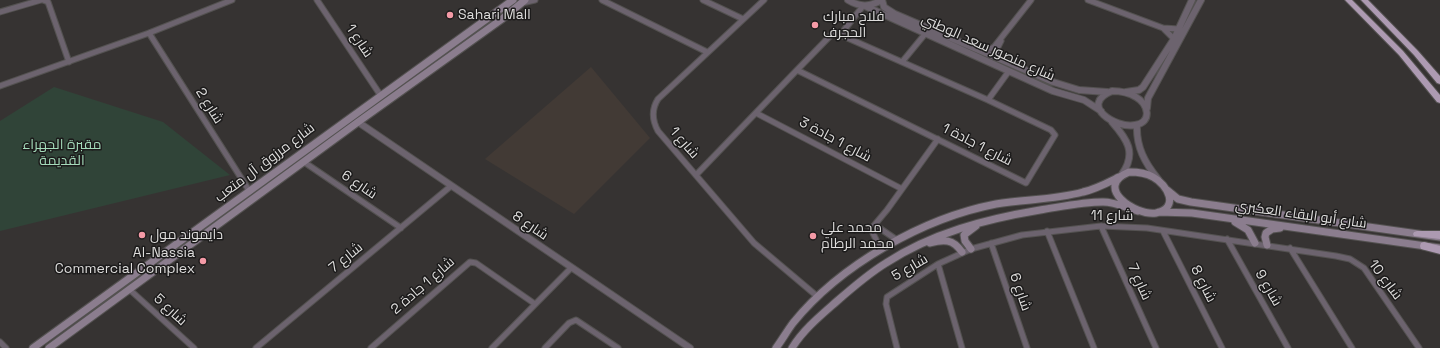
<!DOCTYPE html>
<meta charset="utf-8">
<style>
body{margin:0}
canvas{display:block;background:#363332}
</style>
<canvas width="1440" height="348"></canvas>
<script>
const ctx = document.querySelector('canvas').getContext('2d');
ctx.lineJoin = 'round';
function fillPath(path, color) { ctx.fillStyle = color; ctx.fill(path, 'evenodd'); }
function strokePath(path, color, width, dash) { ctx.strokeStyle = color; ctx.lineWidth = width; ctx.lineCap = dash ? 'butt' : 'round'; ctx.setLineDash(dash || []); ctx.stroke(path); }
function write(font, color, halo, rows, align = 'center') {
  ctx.font = font + ' "Space Grotesk",Cairo,sans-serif'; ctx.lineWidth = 3; ctx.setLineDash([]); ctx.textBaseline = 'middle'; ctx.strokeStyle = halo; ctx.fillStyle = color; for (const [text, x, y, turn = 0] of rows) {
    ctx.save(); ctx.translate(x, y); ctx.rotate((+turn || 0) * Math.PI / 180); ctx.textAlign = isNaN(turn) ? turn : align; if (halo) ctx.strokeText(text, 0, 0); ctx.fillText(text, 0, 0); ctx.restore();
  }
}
fillPath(new Path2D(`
 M591,67L650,138L574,214L485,159Z`), '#423a35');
fillPath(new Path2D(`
 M54,87L163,122L230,175L0,231V121Z`), '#304438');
const minor = new Path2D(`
 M43,0L48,2L69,62
 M317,0L381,96
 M602,0L707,52
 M703,0L743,19
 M764,0L658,99C651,110 652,120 658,131L754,243L818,297
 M1088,0L1163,28L1179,29
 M522,3L535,0
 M0,12L41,0
 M1164,29L1174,39
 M834,32L988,100L1051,130L1055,135L1026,183L797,70Z
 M149,33L250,192
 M841,34L863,6
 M979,50H987L994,47L1031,0
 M1000,59L996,51L1001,41
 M902,62L925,34
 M0,86L149,33L232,0
 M988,100L1009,71
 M756,113L902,189
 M304,162L401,228
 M696,175L797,70
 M875,225L897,240
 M1101,226L1156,348
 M1047,231L1094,348
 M1163,231L1222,348
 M1227,239L1288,348
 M991,243L1027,348
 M1290,248L1352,348
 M881,250L871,229L887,210L938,139
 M938,264L971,249L1022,235L1101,226L1147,228L1336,256L1350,259L1364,268L1419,348
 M129,289L194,348
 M0,342L6,348
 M256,348L451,186
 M371,348L470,262L476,263L535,304
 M492,348L571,268
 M545,348L569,323L576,320L618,348
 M897,348L886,304L887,297L938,264L962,348`);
const tertiary = new Path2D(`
 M848,0C859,7 871,7 881,0
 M882,0L884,7L895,14L1053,82L1079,90L1107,92
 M865,6L1053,91L1084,100L1101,111
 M1112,91C1120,91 1128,92 1136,97C1148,104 1153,122 1135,125C1116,129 1078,105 1112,91Z
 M1126,92L1139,90L1143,87L1174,39L1192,0
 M1147,108L1148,98L1201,0
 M358,122L690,348
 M1112,122C1127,139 1137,153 1122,174
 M1137,125C1136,147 1145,163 1158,179`);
const secondary = new Path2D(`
 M1129,172C1137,172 1146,173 1153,177C1168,185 1180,208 1156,213C1135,216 1093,187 1129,172Z
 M1167,190L1178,199L1191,202L1440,237
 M1159,212L1192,213L1440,248
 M1235,222L1248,230L1255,243
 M930,243C944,239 953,239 962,252
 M1267,245L1265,237L1266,233L1272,229L1280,228
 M971,249L965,241L964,235L976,226
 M33,348L513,0
 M49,348L358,122L502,19L525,0
 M776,348C782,340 787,331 793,323C840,265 923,218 996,204C1025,199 1054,200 1083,192C1096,189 1107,183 1119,177
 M792,348C803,330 820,316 836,302C852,288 868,274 886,263C932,233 986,219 1040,210C1060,207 1082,202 1103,202C1115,202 1127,208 1138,211`);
const trunk = new Path2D(`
 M1345,0H1352L1403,51L1440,95V103L1437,102L1399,55Z
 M1361,0H1368L1418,51L1440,76V84L1437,83L1414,55Z
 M1417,231H1440V239L1414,236L1413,234L1414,232Z
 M1424,242L1440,246V254L1421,249L1420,246L1421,243Z`);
strokePath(minor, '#545251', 7);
strokePath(tertiary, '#545251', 8);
strokePath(secondary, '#545251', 9);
strokePath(trunk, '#545251', 2);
strokePath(minor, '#6c636e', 5);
strokePath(tertiary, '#6c636e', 6);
strokePath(secondary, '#8b7d8e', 7);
fillPath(trunk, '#ad9ab2');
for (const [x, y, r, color] of [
 [450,15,4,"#f49aa6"],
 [815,25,4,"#f49aa6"],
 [142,235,4,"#f49aa6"],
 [813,236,4,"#f49aa6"],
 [203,261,4,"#f49aa6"]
]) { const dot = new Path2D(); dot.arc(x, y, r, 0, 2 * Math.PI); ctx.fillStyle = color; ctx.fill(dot); strokePath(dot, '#1c1b1b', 1.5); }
write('14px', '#dedddc', '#1c1b1b', [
 ["Sahari Mall",458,15],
 ["فلاح مبارك",823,17],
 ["الحجرف",823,33],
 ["محمد علي",821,228],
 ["محمد الرطام",821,244],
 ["دايموند مول",150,235],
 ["Al-Nassia",195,253,"right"],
 ["Commercial Complex",195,269,"right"]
], 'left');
write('14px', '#dedddc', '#1c1b1b', [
 ["شارع 1",359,41,56],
 ["شارع منصور سعد الوطني",988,48,24],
 ["شارع 2",209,106,58],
 ["شارع 1 جادة 3",835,140,28],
 ["شارع 1",684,143,49],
 ["شارع 1 جادة 1",977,145,27],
 ["شارع مرزوق آل متعب",265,163,-37],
 ["شارع 6",359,185,34],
 ["شارع أبو البقاء العكبري",1301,215,8],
 ["شارع 11",1112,216],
 ["شارع 8",530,226,34],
 ["شارع 7",346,258,-39],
 ["شارع 5",910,268,-30],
 ["شارع 10",1385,280,53],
 ["شارع 7",1139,282,66],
 ["شارع 8",1203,284,63],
 ["شارع 1 جادة 2",423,286,-41],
 ["شارع 9",1268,288,60],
 ["شارع 6",1020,292,71],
 ["شارع 5",170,310,43]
]);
write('14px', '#a4dbba', '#1c1b1b', [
 ["مقبرة الجهراء",62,145],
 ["القديمة",62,161]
]);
</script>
